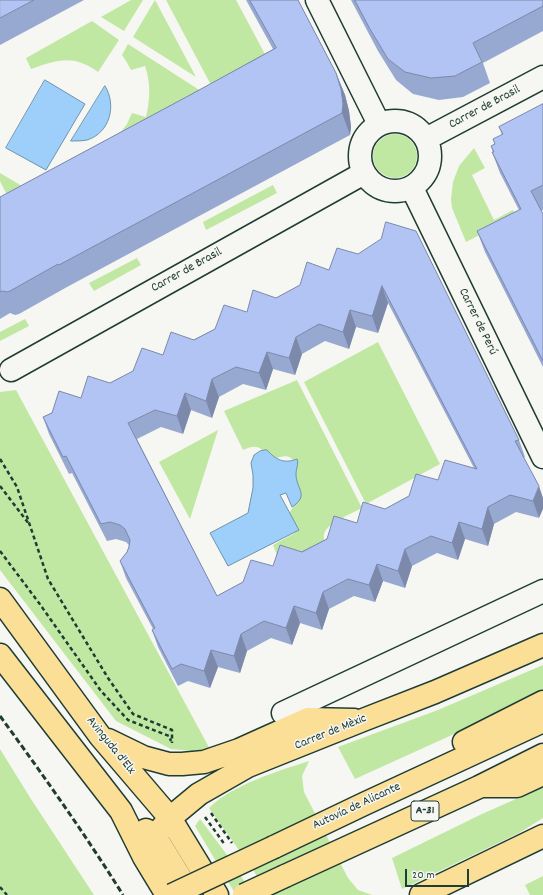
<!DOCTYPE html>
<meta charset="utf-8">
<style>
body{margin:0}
#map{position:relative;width:543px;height:895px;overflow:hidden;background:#f6f6f2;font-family:Dekko,sans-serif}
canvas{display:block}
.scale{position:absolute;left:405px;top:869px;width:64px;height:18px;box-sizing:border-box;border:2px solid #1f3d34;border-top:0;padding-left:5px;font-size:12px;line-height:14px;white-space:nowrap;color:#1f3d34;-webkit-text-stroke:3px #f6f6f2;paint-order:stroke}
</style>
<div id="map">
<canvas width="543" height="895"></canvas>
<div class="scale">20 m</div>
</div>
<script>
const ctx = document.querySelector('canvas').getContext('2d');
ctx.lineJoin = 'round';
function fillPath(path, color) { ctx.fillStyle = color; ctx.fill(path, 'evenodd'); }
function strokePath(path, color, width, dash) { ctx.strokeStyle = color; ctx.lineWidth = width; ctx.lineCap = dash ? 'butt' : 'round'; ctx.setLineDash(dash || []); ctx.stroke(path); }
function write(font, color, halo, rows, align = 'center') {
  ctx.font = font + ' Dekko,sans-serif'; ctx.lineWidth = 3; ctx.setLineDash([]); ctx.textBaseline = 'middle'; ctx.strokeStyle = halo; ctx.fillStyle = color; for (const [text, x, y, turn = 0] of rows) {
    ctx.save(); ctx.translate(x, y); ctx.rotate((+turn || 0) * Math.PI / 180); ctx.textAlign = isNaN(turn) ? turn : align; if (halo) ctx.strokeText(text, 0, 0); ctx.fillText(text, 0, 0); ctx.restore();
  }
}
fillPath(new Path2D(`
 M131,0H143L124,31L101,17Z
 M155,0L196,77L133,37Z
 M166,0H236L267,58L212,87Z
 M92,21L119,40L98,72C73,54 58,60 31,69L26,58Z
 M128,44L204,93L115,140L127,124L132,113L146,117C150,100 151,83 145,66L131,70L126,61L122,55Z
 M373 156a22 22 0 1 1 44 0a22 22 0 1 1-44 0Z
 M474,148L485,168L472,175L494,220L513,210L516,216L466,242L452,208L451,199L453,182L459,166Z
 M0,173L27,189L9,199L0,181Z
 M273,185L277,193L206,230L203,222Z
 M137,258L141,265L94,291L89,283Z
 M25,319L29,326L0,341V332Z
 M378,342L440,464L366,504L304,382Z
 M297,380L362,508C354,512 330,523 326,530C323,534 324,538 324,542L295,557L277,555L273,545L295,533L286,514L290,512L294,505V462C289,453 282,457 273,459C261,450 260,442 243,450L224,411Z
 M16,390L212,753L171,749L116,721L0,570V392Z
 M218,430L190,519L159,462Z
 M543,665V691L485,720L355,779L338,747L438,710Z
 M0,749L31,799L94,895H0Z
 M309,761L302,776L304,792L348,878L358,890L372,895H266L254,871L209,808C232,785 278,771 309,761Z
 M543,787V818L519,833L402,889L392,858L482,814Z
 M200,819C219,844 238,868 252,895H236L195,826Z
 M543,876V895H530L525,885Z`), '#c1e8a3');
const water = new Path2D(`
 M45,80L85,104L46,170L6,148Z
 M105,86C117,105 110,133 87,140C82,141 76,141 71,141Z
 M267,450C276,460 284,464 297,459C299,464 296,468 296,474C296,489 310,495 292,507L286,493L280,495L299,530L228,566L210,533L248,513L253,488V475L251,463L254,455L260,451Z`);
fillPath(water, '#9ecefa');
strokePath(water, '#6b94ab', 1);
const street = new Path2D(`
 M317,0L379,124
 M11,370L364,173
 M283,713L543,591`);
const secondary = new Path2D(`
 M360 156a35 35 0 1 1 70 0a35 35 0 1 1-70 0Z
 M426,139L543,77
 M412,188L543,457`);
const primary = new Path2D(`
 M0,599L100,736L170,818L217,895
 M0,655L121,811L144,857L167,895
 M108,740L143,757L169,764H182L204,762L239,750L308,719L354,720
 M146,830L155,836L191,895
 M144,857L155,836L170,818L199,794L248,766L363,720L435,692L543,645
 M421,895L543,836`);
const highway = new Path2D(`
 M464,742L543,702
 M486,786H517L543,774
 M274,847L364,804L543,721
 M285,876L479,787L543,755`);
strokePath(street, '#1f3d34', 25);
strokePath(secondary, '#1f3d34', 25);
strokePath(primary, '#1f3d34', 25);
strokePath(highway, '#1f3d34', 25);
strokePath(new Path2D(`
 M0,459L17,487L48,579L108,678L133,714L172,730V743
 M0,486L29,524
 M0,551L39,603L101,691L128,720L169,736L171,741
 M211,813L232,843
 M205,817L225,845
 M0,887L7,895`), '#1f3d34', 2.5, [4, 3]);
strokePath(street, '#f6f6f2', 22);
strokePath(secondary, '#f6f6f2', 22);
strokePath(primary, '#fbdf96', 22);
strokePath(highway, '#fbdf96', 22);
strokePath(new Path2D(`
 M0,716C43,775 85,834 123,895`), '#1f3d34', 3, [6, 3]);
const highwayBridge = new Path2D(`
 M172,895L274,847
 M244,895L285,876`);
strokePath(highwayBridge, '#1f3d34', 25, []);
strokePath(highwayBridge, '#fbdf96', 22);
fillPath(new Path2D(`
 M0,0H84L0,45Z
 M246,0H298L336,73L345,95L349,111L351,127L350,135L67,287L19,314L15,315L10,313L0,319V197L190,95L273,49Z
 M351,0H543V31L483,63L490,83L463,97L439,100L413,94L396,80L378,51Z
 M543,104V210L541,211L543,214V367L485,252L477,231L519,210L500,173L492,152H493L491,146L495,144L493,139L502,135L499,127Z
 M358,254L519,440L525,457H524L539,518L516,512L494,524L488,546L465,539L458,560L437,553L412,566L405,588L383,581L375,602L354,596L329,609L322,630L300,623L292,645L271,638L247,651L240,673L218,667L210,688L188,681L178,686L158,647L152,630L153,629L126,578L120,561L127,552L129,545L126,542L116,539L107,541L72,473L69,474L49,434L43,417L133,371L163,355L276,298ZM388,303L474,468L438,480L385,509L273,566L217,596L137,439L161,427L183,434L191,410L212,418L219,397L243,384L266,390L273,369L295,375L302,354L325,341L349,349L356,327L378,333Z`), '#98a9d1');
fillPath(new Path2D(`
 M336,73L345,95L349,111L351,127L350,135L342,113Z
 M382,286L388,303L378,333L372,316Z
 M350,310L356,327L349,349L343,332Z
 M296,337L302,354L295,375L289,358Z
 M267,352L273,369L266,390L259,373Z
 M212,379L219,397L212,418L206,401Z
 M185,393L191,410L183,434L177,416Z
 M539,486L543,498V509L539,518L533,501Z
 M488,507L494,524L488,546L482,529Z
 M459,522L465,539L458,560L452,543Z
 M405,549L412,566L405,588L398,571Z
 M377,564L383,581L375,602L369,585Z
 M323,592L329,609L322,630L316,613Z
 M294,606L300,623L292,645L286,628Z
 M241,634L247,651L240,673L234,656Z
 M211,650L218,667L210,688L204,671Z`), '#7c89aa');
const building = new Path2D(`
 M0,0H34L0,18Z
 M250,0H298L336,73L341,89L343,104L342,113L59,265L58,264L10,291L7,292L2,291L0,292V197L190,95L276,48Z
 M355,0H543V6L473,43L482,62L455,76L431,78L405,72L388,59L370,29Z
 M543,104V185L531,191L543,214V361L477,231L521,209L492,152H494L491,146L495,144L493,139L503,134L499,127Z
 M386,222L416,231L519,440L515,441L539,486L533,501L510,495L488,507L482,529L459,522L452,543L431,536L405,549L398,571L377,564L369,585L348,579L323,592L316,613L294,606L286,628L264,621L241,634L234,656L211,650L204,671L181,664L172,669L152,630L155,628L120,561L127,552L129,547L130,540L125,529L120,525L110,522L101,524L66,456L63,457L43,417L52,413L59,391L81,398L88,376L110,383L133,371L142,348L163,355L171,332L194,340L215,329L224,305L247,312L253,290L276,298L300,285L307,262L329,270L337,248L358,254L381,239ZM382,286L477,469L445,460L438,480L416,474L409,496L385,509L363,502L357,523L334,516L327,539L302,552L280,545L273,566L251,560L243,582L217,596L128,423L155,410L177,416L185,393L206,401L212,379L236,367L259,373L267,352L289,358L296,337L319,324L343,332L350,310L372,316Z`);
fillPath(building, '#b1c4f3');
strokePath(building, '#7c89aa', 1);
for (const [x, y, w] of [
 [425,811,28]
]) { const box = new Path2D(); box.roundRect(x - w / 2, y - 10, w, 20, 3); ctx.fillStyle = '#f6f6f2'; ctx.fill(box); strokePath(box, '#1f3d34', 1); }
write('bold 12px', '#1f3d34', null, [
 ["A-31",425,811]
]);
write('13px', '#1f3d34', '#f6f6f2', [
 ["Carrer de Brasil",485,108,-28],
 ["Carrer de Brasil",187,271,-29],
 ["Carrer de Perú",477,322,64],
 ["Carrer de Mèxic",331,733,-22],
 ["Avinguda d'Elx",110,746,51],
 ["Autovía de Alicante",357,807,-25]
]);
</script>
